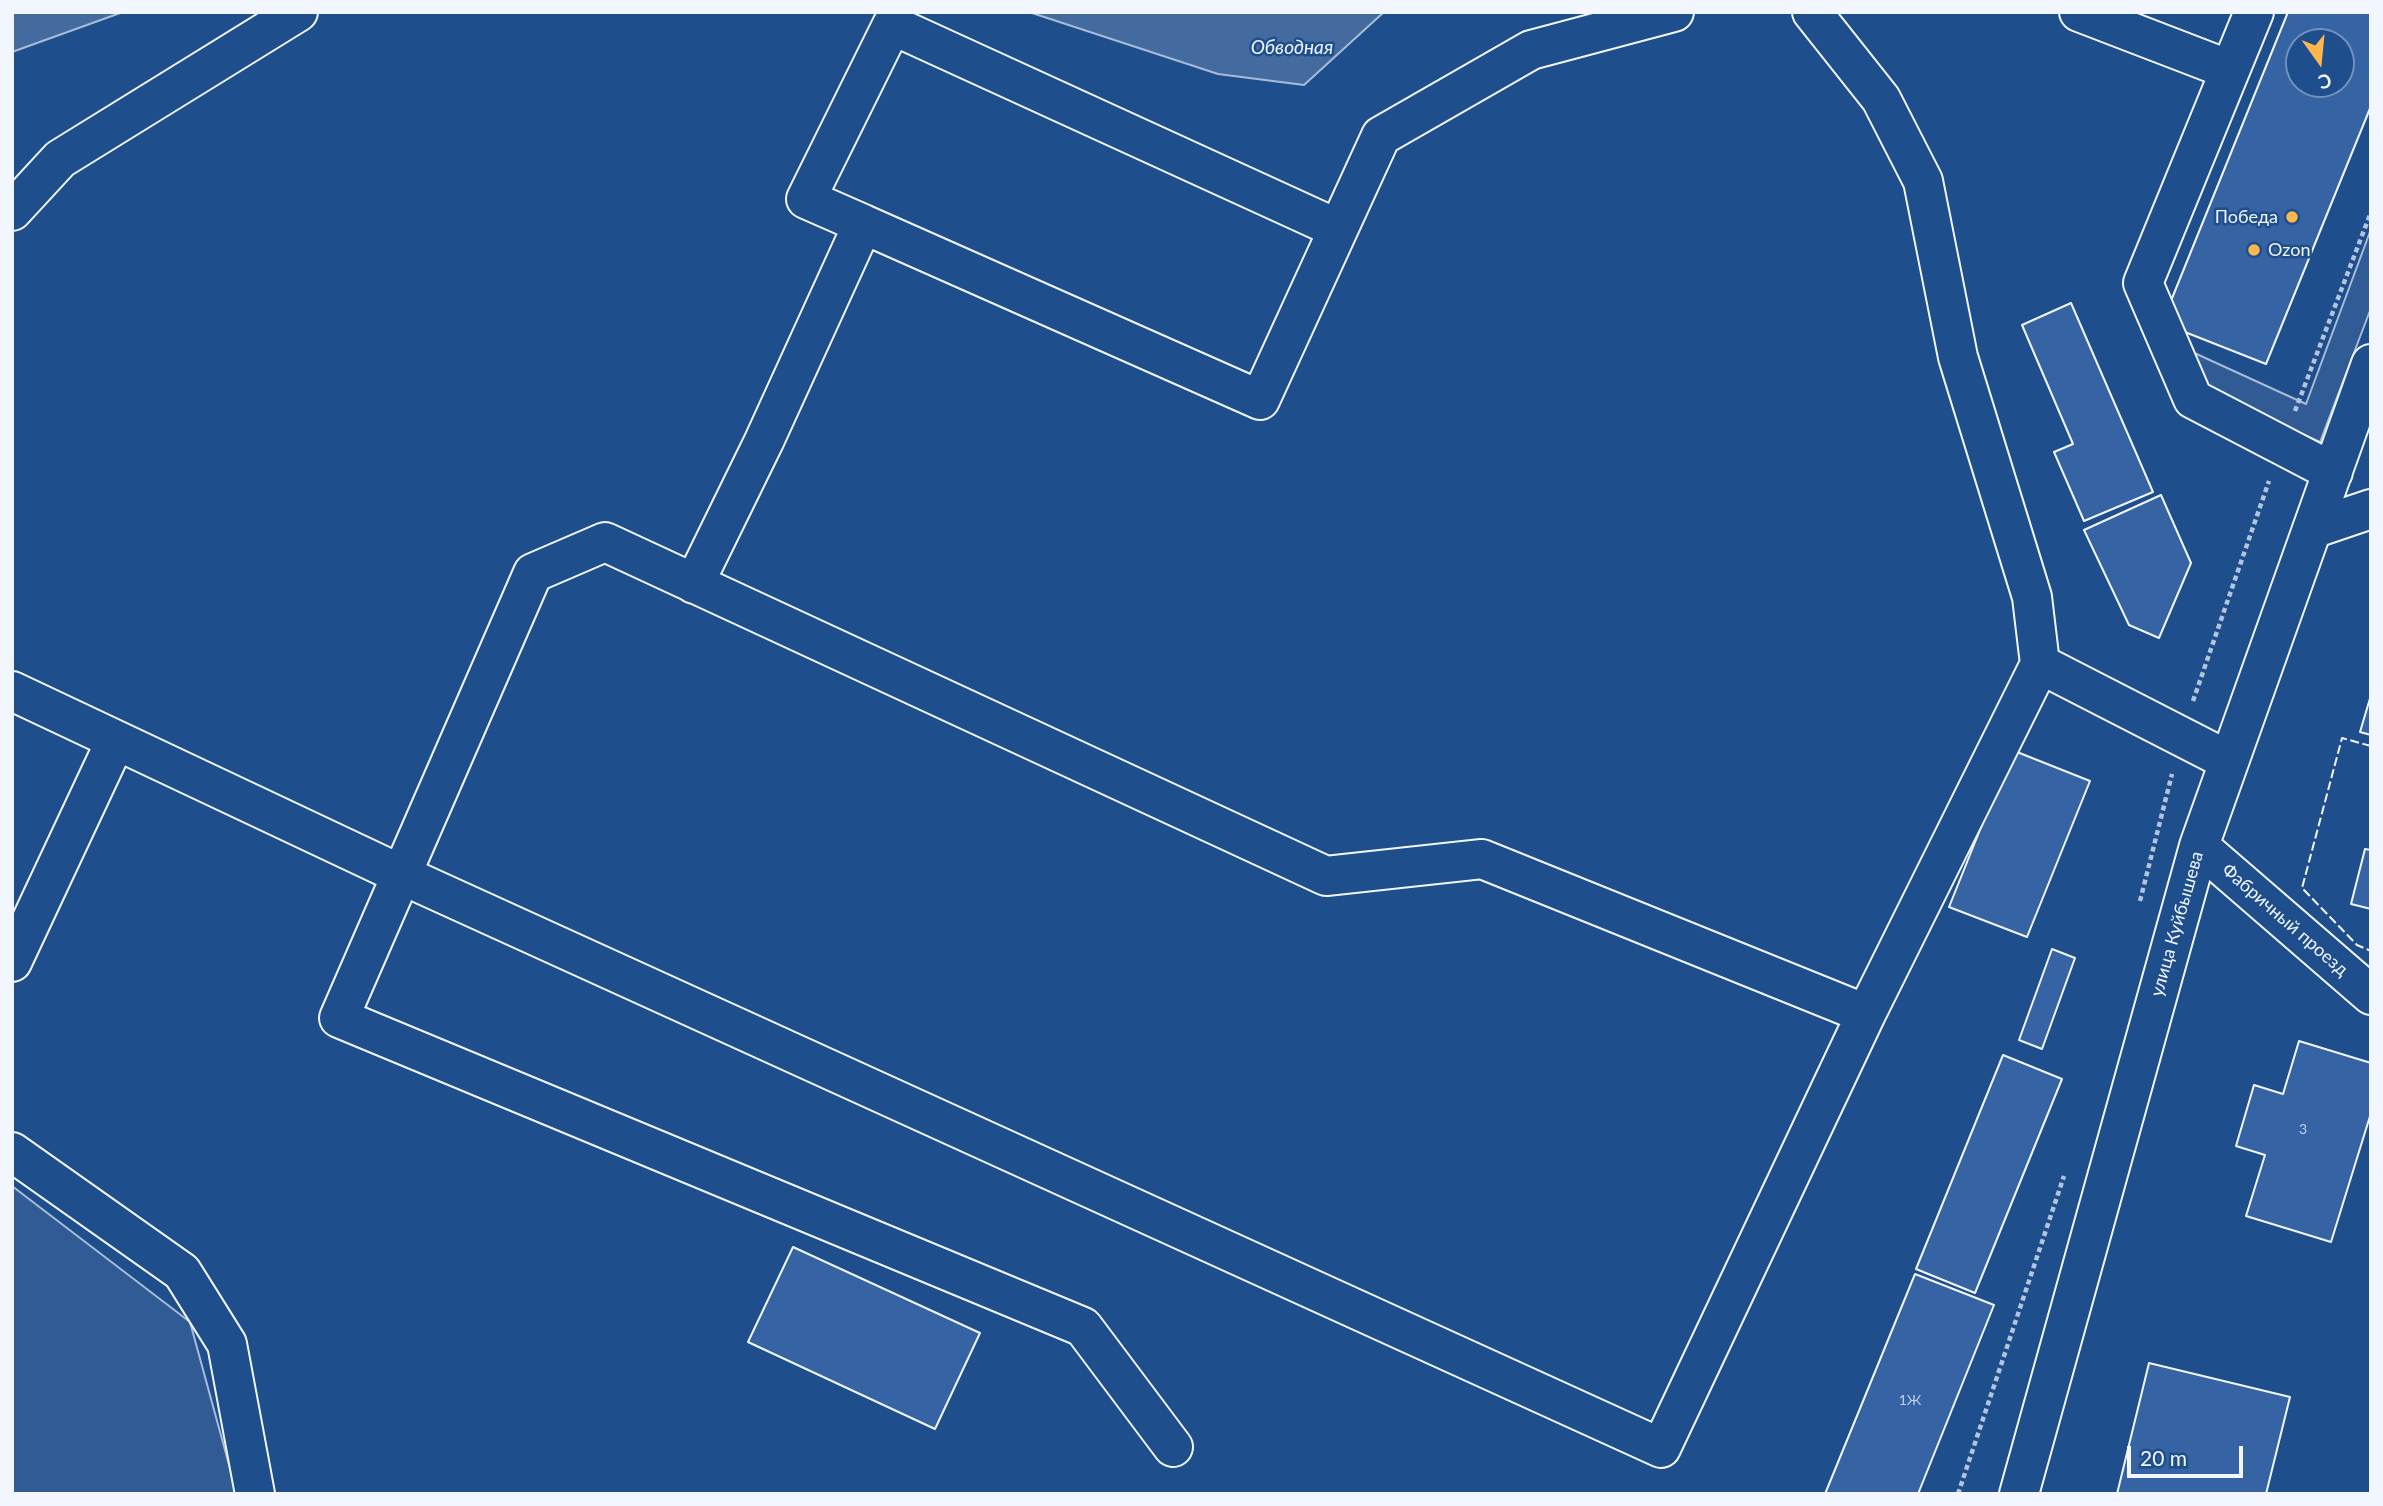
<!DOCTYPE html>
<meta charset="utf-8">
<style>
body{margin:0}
#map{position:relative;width:2383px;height:1506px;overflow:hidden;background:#1f4e8c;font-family:Lato,sans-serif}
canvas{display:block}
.frame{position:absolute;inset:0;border:14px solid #f2f6ff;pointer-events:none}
.north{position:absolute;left:2285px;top:28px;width:70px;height:70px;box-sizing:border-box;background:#1f4e8c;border:2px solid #7391ba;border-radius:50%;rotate:165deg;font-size:19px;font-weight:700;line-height:28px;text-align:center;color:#f2f6ff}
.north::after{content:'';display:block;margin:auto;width:24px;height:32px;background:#ffb74d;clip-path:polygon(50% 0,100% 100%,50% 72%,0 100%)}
.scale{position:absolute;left:2127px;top:1446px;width:116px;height:32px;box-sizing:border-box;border:4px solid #f2f6ff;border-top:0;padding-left:9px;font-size:21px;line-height:24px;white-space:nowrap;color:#f2f6ff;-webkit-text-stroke:5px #1f4e8c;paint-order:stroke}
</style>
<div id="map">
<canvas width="2383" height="1506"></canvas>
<div class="frame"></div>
<div class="north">С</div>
<div class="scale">20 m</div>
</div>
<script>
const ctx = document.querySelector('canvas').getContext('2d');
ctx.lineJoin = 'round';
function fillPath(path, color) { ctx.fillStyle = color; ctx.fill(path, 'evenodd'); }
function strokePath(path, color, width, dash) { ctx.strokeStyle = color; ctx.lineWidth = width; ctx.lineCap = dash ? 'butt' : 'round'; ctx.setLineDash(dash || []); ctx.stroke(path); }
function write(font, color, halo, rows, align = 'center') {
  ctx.font = font + ' Lato,sans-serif'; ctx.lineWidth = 5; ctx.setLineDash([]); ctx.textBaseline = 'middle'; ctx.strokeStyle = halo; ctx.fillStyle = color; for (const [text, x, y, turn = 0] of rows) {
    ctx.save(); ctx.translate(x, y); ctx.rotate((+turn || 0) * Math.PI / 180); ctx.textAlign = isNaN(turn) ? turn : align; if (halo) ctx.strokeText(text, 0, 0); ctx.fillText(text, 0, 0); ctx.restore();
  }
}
const built = new Path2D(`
 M2371,229V308L2320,442L2178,380L2190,351L2306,404Z
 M12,1186L190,1322L237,1494H12Z`);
fillPath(built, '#305b95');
strokePath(built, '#a8bbd7', 2);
const water = new Path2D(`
 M12,12H123L12,52Z
 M1029,12H1384L1304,85L1218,74Z`);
fillPath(water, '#446ba0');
strokePath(water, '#a8bbd7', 2);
const building = new Path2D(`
 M2288,12H2371V106L2266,364L2162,323ZM2299,42H2341V84H2299Z
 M2071,303L2153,492L2084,521L2054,452L2073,444L2022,325Z
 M2161,495L2191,563L2159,638L2129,625L2084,530Z
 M2371,695V735L2360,732Z
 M2012,750L2090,781L2027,937L1949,907Z
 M2365,849L2371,850V909L2351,904Z
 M2052,949L2075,958L2042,1049L2019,1040Z
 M2299,1041L2371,1063V1113L2331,1242L2246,1216L2265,1155L2236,1146L2254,1085L2283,1094Z
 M2003,1055L2062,1079L1975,1293L1916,1269Z
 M793,1247L980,1333L935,1429L748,1342Z
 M1915,1274L1994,1305L1918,1494H1825Z
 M2149,1363L2290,1397L2266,1494H2117Z`);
fillPath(building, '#3563a3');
strokePath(building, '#f2f6ff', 2);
const minor = new Path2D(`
 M2079,12L2230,70
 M2254,12L2143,283L2193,399L2333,472
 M12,211L60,159L298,12
 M863,224L806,199L892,25L1338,229
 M2312,529L2371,509
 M694,584L764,441L863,224L1260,400L1381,136L1531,50L1674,12
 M2040,664L2229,761
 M12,691L402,875L1661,1448L1866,1014
 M2199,846L2371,995
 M12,962L116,740
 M12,1152L182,1272L227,1344L255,1494
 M1173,1447L1083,1327L339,1018L533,573L605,542L1326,876L1482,859L1866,1014L2040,664L2032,597L1958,357L1923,181L1881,99L1812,12
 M2019,1494L2199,846L2371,364`);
strokePath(minor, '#f2f6ff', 42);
strokePath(new Path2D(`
 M2295,411L2371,212
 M2193,701L2269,481
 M2140,901L2172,774
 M1958,1494L2064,1176`), '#b3c4dc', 4.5, [5, 3.5]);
strokePath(minor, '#1f4e8c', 38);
strokePath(new Path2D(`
 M2371,746L2342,738L2302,888L2357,945L2371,951`), '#f2f6ff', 2, [9, 3.5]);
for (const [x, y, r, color] of [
 [2292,217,7,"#ffb74d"],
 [2254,250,7,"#ffb74d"]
]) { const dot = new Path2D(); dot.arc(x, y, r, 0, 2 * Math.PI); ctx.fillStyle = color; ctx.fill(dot); strokePath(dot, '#1f4e8c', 2.5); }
write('14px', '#c3d1e8', null, [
 ["3",2303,1129],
 ["1Ж",1910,1400]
]);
write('18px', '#f2f6ff', '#1f4e8c', [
 ["Победа",2278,217],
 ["Ozon",2268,250,"left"]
], 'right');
write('18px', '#f2f6ff', '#1f4e8c', [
 ["Фабричный проезд",2285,920,41],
 ["улица Куйбышева",2177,924,-74]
]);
write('italic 19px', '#f2f6ff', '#1f4e8c', [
 ["Обводная",1292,48]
]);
</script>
